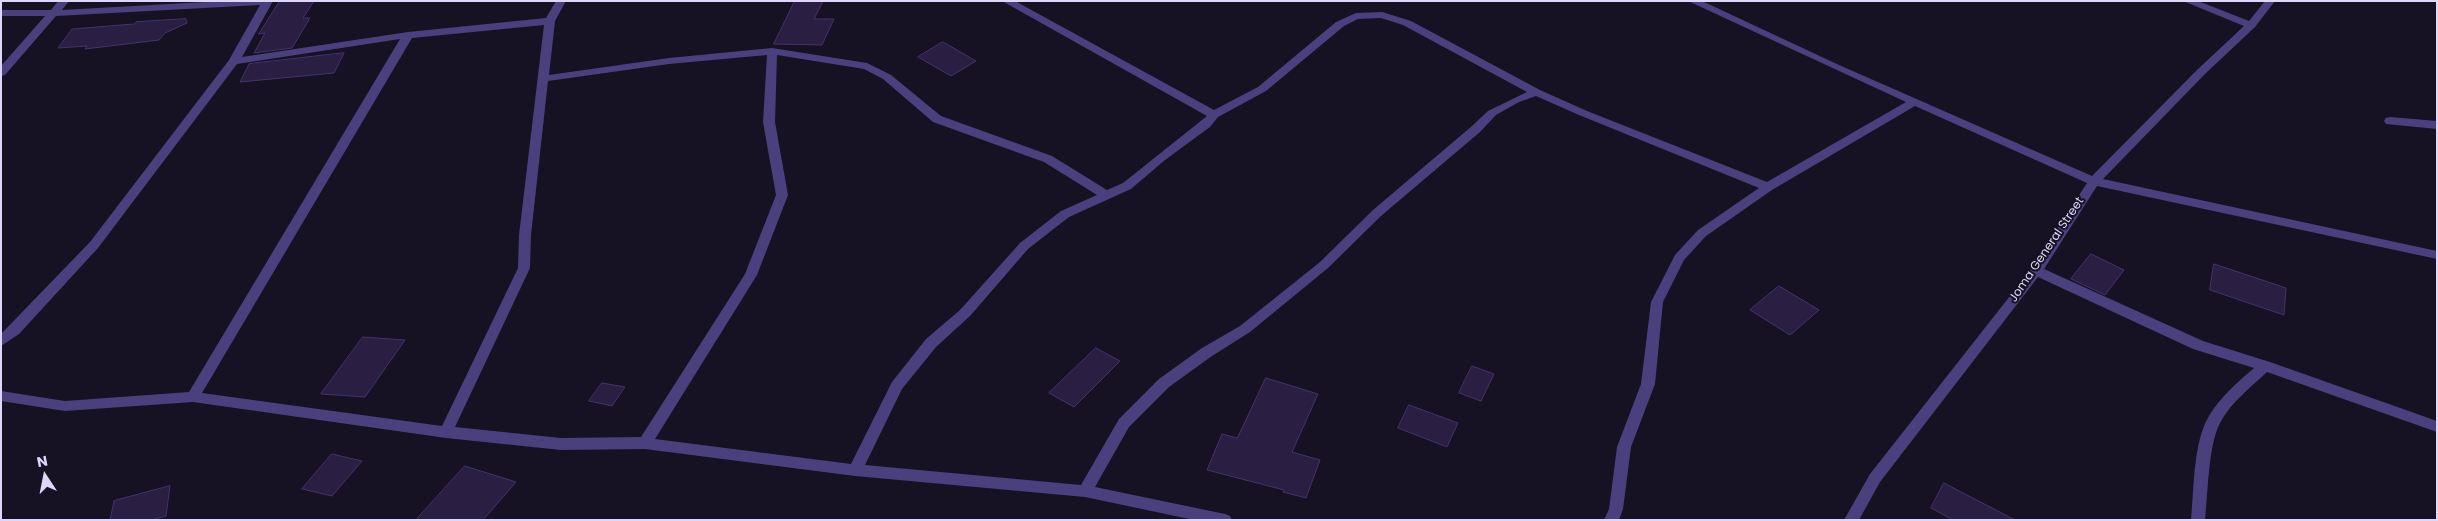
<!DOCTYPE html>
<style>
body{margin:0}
#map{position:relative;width:2438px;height:521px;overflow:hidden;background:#161123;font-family:Poppins,sans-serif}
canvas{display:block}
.frame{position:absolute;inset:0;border:2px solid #dfd6fb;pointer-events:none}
.north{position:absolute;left:20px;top:451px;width:50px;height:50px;-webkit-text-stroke:4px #161123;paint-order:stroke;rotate:349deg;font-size:14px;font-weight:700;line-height:20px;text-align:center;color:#dfd6fb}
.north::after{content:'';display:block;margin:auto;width:18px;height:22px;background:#dfd6fb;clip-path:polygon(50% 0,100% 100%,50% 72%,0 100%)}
</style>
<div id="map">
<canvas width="2438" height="521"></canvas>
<div class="frame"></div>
<div class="north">N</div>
</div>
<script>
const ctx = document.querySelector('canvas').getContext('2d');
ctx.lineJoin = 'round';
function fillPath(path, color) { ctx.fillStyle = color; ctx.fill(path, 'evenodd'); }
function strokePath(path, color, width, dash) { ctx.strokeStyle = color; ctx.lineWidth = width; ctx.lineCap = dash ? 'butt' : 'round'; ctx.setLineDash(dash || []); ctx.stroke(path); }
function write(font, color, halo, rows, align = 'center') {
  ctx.font = font + ' Poppins,sans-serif'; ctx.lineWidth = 4; ctx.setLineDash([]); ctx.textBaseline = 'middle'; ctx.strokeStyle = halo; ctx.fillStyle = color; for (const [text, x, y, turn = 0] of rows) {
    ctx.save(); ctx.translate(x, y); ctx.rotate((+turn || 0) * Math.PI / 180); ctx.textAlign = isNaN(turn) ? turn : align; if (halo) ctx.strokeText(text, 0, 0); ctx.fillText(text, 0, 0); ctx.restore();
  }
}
const building = new Path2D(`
 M280,1H314L303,18H310L292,48L254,53L265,33L259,34Z
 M795,1H823L814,19H834L822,45L774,44Z
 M186,19L187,23L165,33L159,40L85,49L87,46L58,48L72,29L134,24L136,22Z
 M943,42L976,61L951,76L918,57Z
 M344,53L334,73L240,82L249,64Z
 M2091,254L2124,270L2105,295L2071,279Z
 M2214,264L2286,288L2284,315L2210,290Z
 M1779,286L1819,310L1790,335L1750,310Z
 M363,337L405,340L365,397L321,394Z
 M1096,348L1120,361L1074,407L1049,393Z
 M1472,366L1494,374L1481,401L1459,393Z
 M1266,378L1318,394L1292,452L1320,460L1306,498L1283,492L1284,490L1207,470L1222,434L1237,438Z
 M602,383L625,387L612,406L589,401Z
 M1409,405L1458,423L1447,447L1398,428Z
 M332,454L362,461L332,496L302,489Z
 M465,466L516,482L483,520H416Z
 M1944,483L2015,520H1953L1931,508Z
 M170,486L166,516L151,520H110L114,501Z`);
fillPath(building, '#2a1e42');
strokePath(building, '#45336c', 1);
fillPath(new Path2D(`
 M58,1H69L62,10L223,1H273L242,57L408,32L546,18L556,1H566L555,21L549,75L669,58L772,48L867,63L891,75L941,116L1052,156L1107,190L1123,183L1207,116L1002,1H1015L1214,110L1258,87L1336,22L1356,13L1382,12L1411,21L1540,90L1587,111L1767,182L1906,102L1688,1H1702L1839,65L2092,176L2197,70L2244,26L2183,1H2198L2249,21L2265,1H2275L2255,27L2205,74L2103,179L2437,251V259L2097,186L2044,269L2203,341L2270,362L2437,421V432L2267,372C2251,387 2230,403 2220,423C2208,446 2208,494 2205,520H2191C2194,490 2193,442 2209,416C2220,397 2238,382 2254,368L2193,349L2038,277L1880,482L1859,520H1844L1870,474L2032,268L2087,183L1915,106L1772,190L1706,236L1684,260L1663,302L1655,384L1631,447L1623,509L1619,520H1604L1609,509L1617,447L1641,384L1651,302L1675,255L1698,230L1759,188L1579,115L1536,96L1519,102L1496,115L1480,132L1381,216L1328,268L1250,332L1212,356L1169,387L1129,427L1095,487L1225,514L1230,516L1232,520H1194L1085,497L855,476L645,449L561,450L446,438L193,402L65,411L1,401V391L65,401L189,392L400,39L237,64L98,248L19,334L1,346V334L90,242L229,60L260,5L56,16L5,75L1,76V66L45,16H1V10H51ZM1381,18L1403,25L1527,92L1488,111L1472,126L1373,210L1320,262L1240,326L1202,348L1159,379L1119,419L1081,485L865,465L902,389L936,347L970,316L1028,249L1069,217L1131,189L1165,160L1210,127L1218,117L1266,91L1344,26L1358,19ZM544,25L519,235L518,268L442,426L202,393L412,38ZM767,55L763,122L776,195L745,274L641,437L561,438L455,427L530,268L531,235L548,81L669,64ZM777,55L864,69L883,79L933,122L1044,162L1097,195L1061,211L1020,243L960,310L926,339L892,382L851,464L655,439L757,275L788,195L775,122Z
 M2390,117L2437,121V129L2386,124L2384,121L2386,118Z`), '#4a407e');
write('12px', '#dfd6fb', '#161123', [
 ["Joma General Street",2047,250,-56]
]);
</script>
